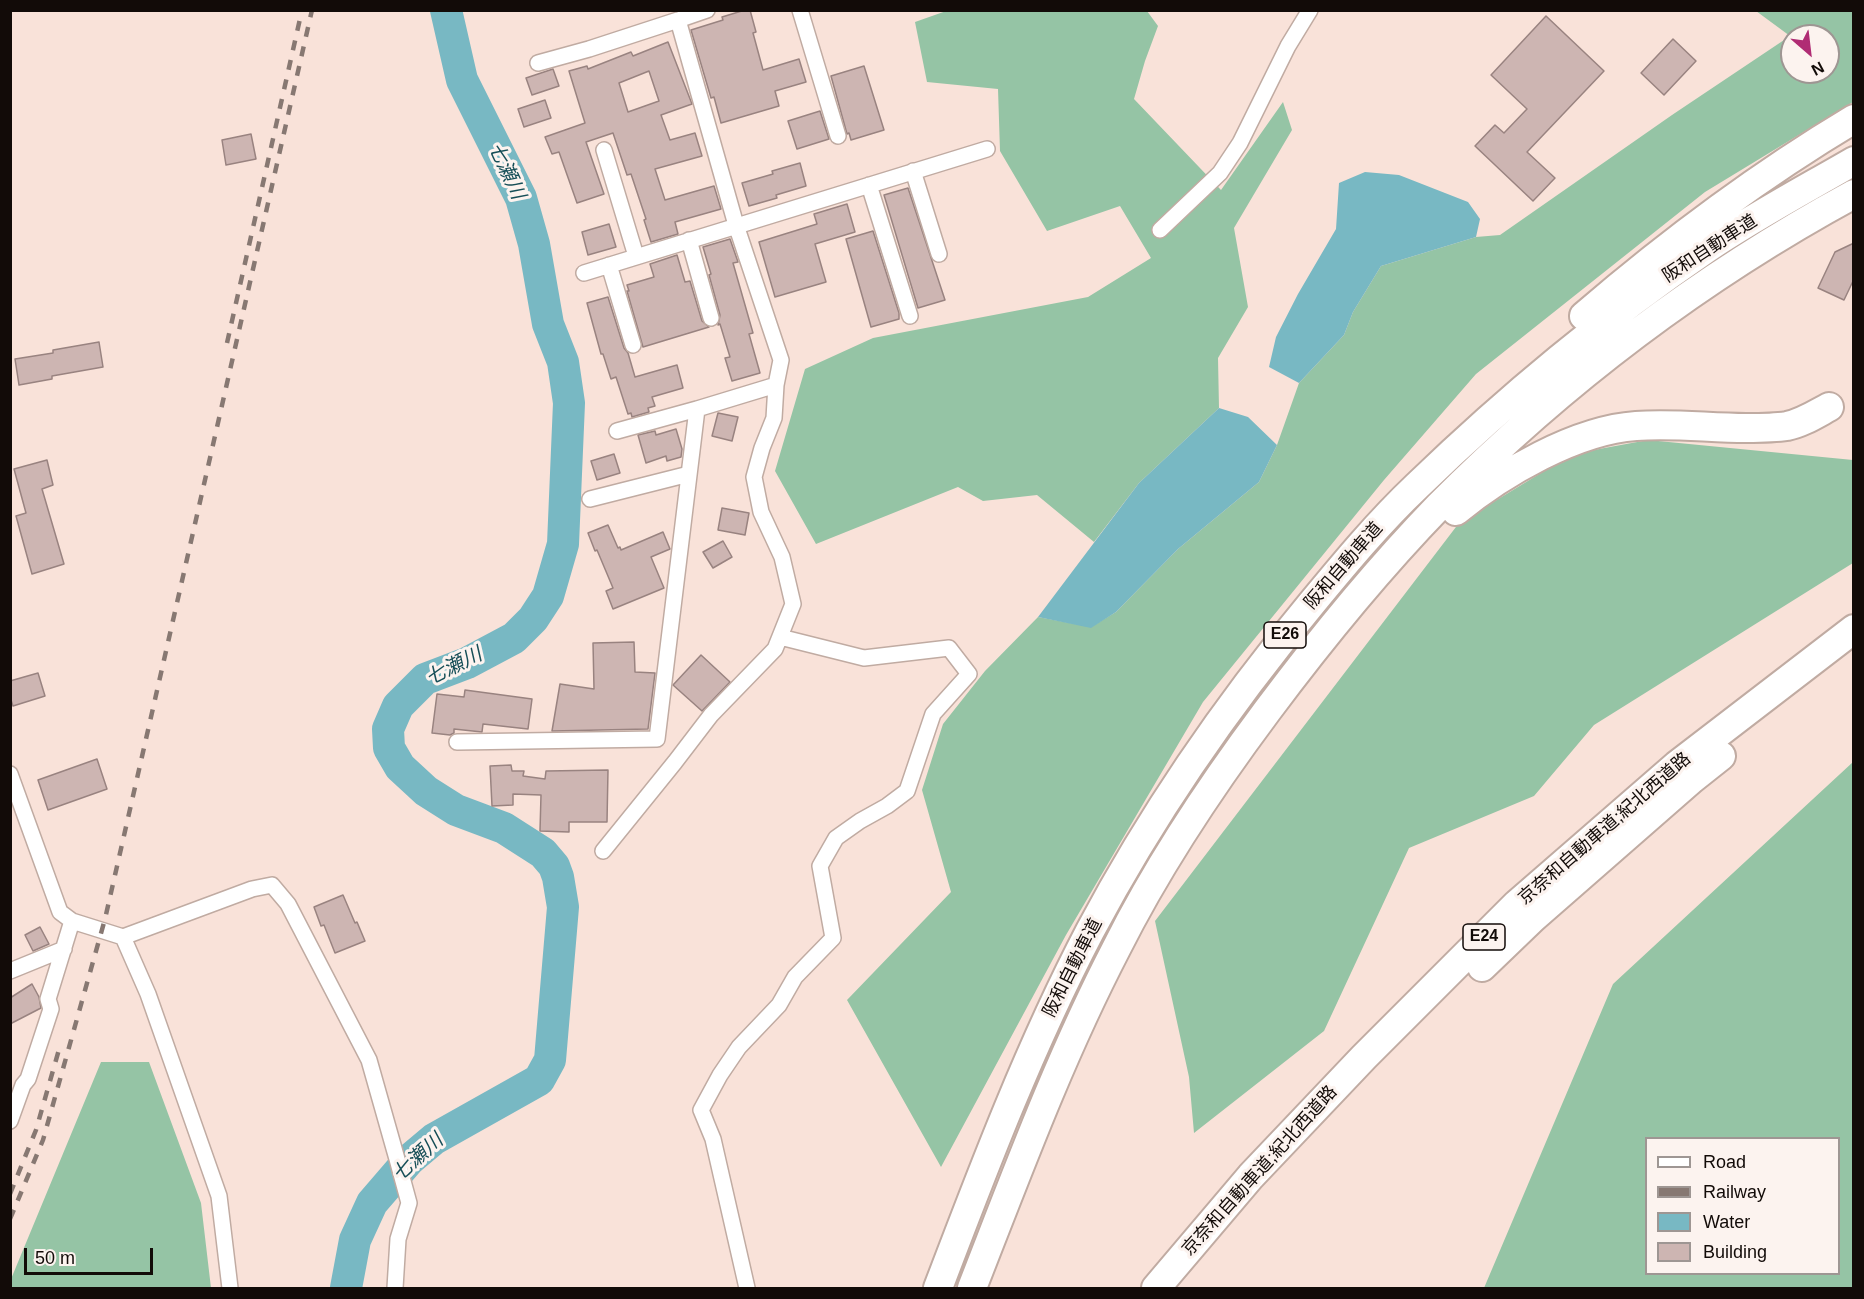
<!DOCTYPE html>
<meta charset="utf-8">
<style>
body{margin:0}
#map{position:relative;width:1864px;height:1299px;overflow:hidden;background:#f9e2d9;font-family:Helvetica,sans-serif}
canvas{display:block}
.frame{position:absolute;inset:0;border:12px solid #120b08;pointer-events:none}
.legend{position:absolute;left:1645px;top:1137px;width:195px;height:138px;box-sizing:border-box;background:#fcf3ef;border:2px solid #9e9693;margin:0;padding:8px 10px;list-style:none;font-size:18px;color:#120b08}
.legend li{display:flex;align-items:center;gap:12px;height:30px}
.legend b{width:30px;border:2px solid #9e9693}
.north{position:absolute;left:1780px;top:24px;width:60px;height:60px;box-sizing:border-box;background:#fcf3ef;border:2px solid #9e9693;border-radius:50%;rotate:152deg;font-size:16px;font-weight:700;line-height:24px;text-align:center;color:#120b08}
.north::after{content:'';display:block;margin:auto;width:21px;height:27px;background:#b02c74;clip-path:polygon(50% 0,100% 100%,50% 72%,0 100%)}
.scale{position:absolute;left:24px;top:1248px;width:129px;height:27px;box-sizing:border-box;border:3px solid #120b08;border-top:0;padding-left:8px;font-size:18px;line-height:21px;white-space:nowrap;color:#120b08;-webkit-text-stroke:4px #fcf3ef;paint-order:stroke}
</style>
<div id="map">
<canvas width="1864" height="1299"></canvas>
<div class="frame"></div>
<ul class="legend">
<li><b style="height:8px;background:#fff"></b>Road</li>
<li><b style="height:8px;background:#877872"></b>Railway</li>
<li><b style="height:16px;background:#78b8c3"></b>Water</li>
<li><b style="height:16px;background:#cdb5b2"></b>Building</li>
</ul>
<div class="north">N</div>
<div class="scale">50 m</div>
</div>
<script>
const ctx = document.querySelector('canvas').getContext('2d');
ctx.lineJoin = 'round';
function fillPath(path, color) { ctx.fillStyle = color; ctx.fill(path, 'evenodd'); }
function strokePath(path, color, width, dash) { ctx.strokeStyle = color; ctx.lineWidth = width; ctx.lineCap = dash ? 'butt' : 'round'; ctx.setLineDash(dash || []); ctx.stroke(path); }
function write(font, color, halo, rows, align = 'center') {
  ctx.font = font + ' Helvetica,"Noto Sans JP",sans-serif'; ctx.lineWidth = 6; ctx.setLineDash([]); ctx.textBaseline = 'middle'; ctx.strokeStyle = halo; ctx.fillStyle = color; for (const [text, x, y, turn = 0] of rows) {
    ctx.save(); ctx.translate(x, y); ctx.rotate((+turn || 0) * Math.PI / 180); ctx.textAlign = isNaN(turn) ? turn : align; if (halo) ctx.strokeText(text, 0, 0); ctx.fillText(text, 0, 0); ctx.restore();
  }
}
fillPath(new Path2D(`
 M949,10L1147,11L1158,26L1145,61L1134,99L1221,190L1283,102L1292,130L1234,228L1248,307L1218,358L1219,408L1139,483L1094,542L1037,495L983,501L958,487L816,544L775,471L805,369L873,338L1088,297L1151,258L1120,206L1047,231L1000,151L998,89L927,82L915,22Z
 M1756,11H1853V102L1705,192L1476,374L1384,480L1203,702L1066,935L941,1167L847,1000L951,892L922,790L943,724L985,671L1038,617L1091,627L1116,612L1178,549L1259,482L1277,445L1299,383L1344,335L1353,312L1381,266L1476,237L1500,235L1672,115L1790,36ZM1792,36H1828V72H1792Z
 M1648,440L1853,460V563L1594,725L1534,796L1409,848L1324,1031L1194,1133L1189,1077L1155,921L1459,523L1572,454Z
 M1853,762V1288H1484L1613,984ZM1838,1138V1274H1646V1138Z
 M101,1062H149L201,1203L211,1288H11V1279Z`), '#95c4a5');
fillPath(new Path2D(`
 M1365,172L1399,175L1468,202L1480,219L1476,237L1381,266L1353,312L1344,335L1299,383L1269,367L1276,337L1298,294L1336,229L1339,183Z
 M1219,408L1248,417L1277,445L1259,482L1178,549L1116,612L1091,628L1038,617L1139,483Z`), '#78b8c3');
strokePath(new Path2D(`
 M346,1288L355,1240L372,1203L409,1160L434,1139L539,1080L550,1060L563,907L558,877L554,866L543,853L504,828L456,810L426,791L400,767L389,748L388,729L398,706L425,679L467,663L514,638L533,619L548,596L563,544L569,403L563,362L548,324L534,244L521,198L462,80L446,10`), '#78b8c3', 32);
const building = new Path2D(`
 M745,10H750L756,32L753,33L763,70L799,59L806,82L775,91L779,106L721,123L714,97L711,98L691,30L723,20L722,17Z
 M1546,16L1604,71L1527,152L1555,178L1533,201L1475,146L1495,125L1504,133L1527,109L1491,75Z
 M1673,39L1696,61L1664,95L1641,73Z
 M668,42L692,104L661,115L670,140L695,133L702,156L655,169L665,200L714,186L721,209L675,222L678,234L651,242L644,220L646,219L631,174L627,175L613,133L586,142L604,194L577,203L559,152L552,154L545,137L585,123L569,71L587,66L588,69L631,52L633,56ZM649,71L659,101L628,112L619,83Z
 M864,66L884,130L851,140L849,133L847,134L831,76Z
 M553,69L559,86L532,95L526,78Z
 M545,100L551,118L524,127L518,109Z
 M820,111L829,139L797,149L788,121Z
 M251,134L256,159L226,165L222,140Z
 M800,163L806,186L776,195L777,198L749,206L742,183L773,174L772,171Z
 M908,188L945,300L918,308L884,195Z
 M847,204L855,232L815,244L826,282L775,297L759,242L817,224L814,214Z
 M609,224L616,247L588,255L582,232Z
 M873,231L899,313V319L871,327L846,239Z
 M730,239L738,262L733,263L753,333L749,334L760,373L732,381L725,358L730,357L720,324L718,325L720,315L709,275L711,274L703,247Z
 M1854,243V279L1844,300L1818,288L1835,252Z
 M677,255L685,282L690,281L702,321L709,327L643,347L627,291H629L627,285L654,277L650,264Z
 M608,297L624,348L628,353L635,377L677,365L683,388L652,397L655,406L648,408L649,412L632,417L631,413L628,414L616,377L611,379L603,354H601L587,303Z
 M99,342L103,367L52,376V379L19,385L15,359L53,353V350Z
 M718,413L738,417L732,441L712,436Z
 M676,429L682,449L681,457L667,461L666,456L646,463L638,435L655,431L656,435Z
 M614,454L620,473L597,480L591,461Z
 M47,460L53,485L42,489L64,564L32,574L16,516L26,513L14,469Z
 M722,508L749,513L745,535L718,530Z
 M608,525L618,548L620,547L621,550L663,532L670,549L651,557L664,588L613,609L606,591L613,588L597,550L595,551L588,533Z
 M723,541L732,557L713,568L703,552Z
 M634,642L635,672L655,673L648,729L552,731L560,684L594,689L593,643Z
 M701,655L730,682L702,711L673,685Z
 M38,673L45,696L13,706L10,697V681Z
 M465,690L532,699L528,729L483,724L482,732L454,729V733L450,735L432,733L437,694L464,697Z
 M97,759L107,789L48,810L38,780Z
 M511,765L512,771H524L523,776L545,779L546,771L608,770L607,822H569V832L540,831L541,795L513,794V805L492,806L490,766Z
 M343,895L355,923L357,922L365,941L335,953L324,925L321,926L314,907Z
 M40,927L49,944L33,951L25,935Z
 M32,984L39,997L41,1008L10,1024V998Z`);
fillPath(building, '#cdb5b2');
strokePath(building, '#998380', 1.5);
const minor = new Path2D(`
 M800,10L838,136
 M538,63L589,49L678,20
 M604,150L636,256
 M913,171L939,254
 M869,185L910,316
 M1160,230L1220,173L1240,143L1288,46L1310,10
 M689,240L711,318
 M609,265L633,345
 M584,273L987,149
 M617,431L697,409
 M590,499L689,474
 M457,742L657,739L697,409L776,385
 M10,774L60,912L72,921L123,937L252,889L272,885L288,904L369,1060L397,1159L409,1203L398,1239L395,1288
 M603,851L675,762L711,715L775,649L793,604L782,557L761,512L754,477L762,448L774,418L776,385L781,360L736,225L678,20L707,10
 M123,937L148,994L219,1196L230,1288
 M10,971L64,949
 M10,1121L23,1085L28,1079L51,1009L48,999L72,921
 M747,1288L713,1139L701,1110L720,1075L739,1047L779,1005L795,977L833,938L820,866L836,838L860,821L887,806L907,791L933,714L969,674L949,648L864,658L780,637`);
const motorway = new Path2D(`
 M1584,316C1669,243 1757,177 1854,119
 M1456,511C1502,473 1576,430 1636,426C1673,423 1709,428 1746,428C1760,428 1774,428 1787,426C1802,423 1816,414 1829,407
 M1482,967L1533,918L1692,779L1721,756
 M938,1288C984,1167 1030,1046 1090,931C1152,814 1228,704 1312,603C1345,563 1379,522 1417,486C1507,399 1602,320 1706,249C1753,217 1804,190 1854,161
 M972,1288C1017,1173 1059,1059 1116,949C1158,865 1211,786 1267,711C1320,640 1377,570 1439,506C1561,383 1701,277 1854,194
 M1156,1288L1251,1176L1364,1057L1517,904L1677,765L1854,629`);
strokePath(minor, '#c0aba2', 18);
strokePath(motorway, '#c0aba2', 32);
strokePath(minor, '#fff', 15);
strokePath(motorway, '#fff', 28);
strokePath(new Path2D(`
 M227,343L302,10
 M10,1194L36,1130L60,1046
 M10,1219L43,1140L105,919L312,10`), '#877872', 4.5, [10, 10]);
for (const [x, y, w] of [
 [1285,635,42],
 [1484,937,42]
]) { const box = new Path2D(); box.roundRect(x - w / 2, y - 13, w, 26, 4.5); ctx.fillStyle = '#fcf3ef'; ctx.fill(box); strokePath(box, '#120b08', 1.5); }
write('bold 16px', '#120b08', null, [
 ["E26",1285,635],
 ["E24",1484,937]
]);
write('18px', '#120b08', '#fcf3ef', [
 ["阪和自動車道",1710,249,-33],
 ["阪和自動車道",1344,566,-49],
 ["京奈和自動車道;紀北西道路",1605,829,-41],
 ["阪和自動車道",1073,968,-63],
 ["京奈和自動車道;紀北西道路",1260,1171,-48]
]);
write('italic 20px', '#164e57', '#fcf3ef', [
 ["七瀬川",506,171,65],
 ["七瀬川",454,667,-27],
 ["七瀬川",418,1158,-42]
]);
</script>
